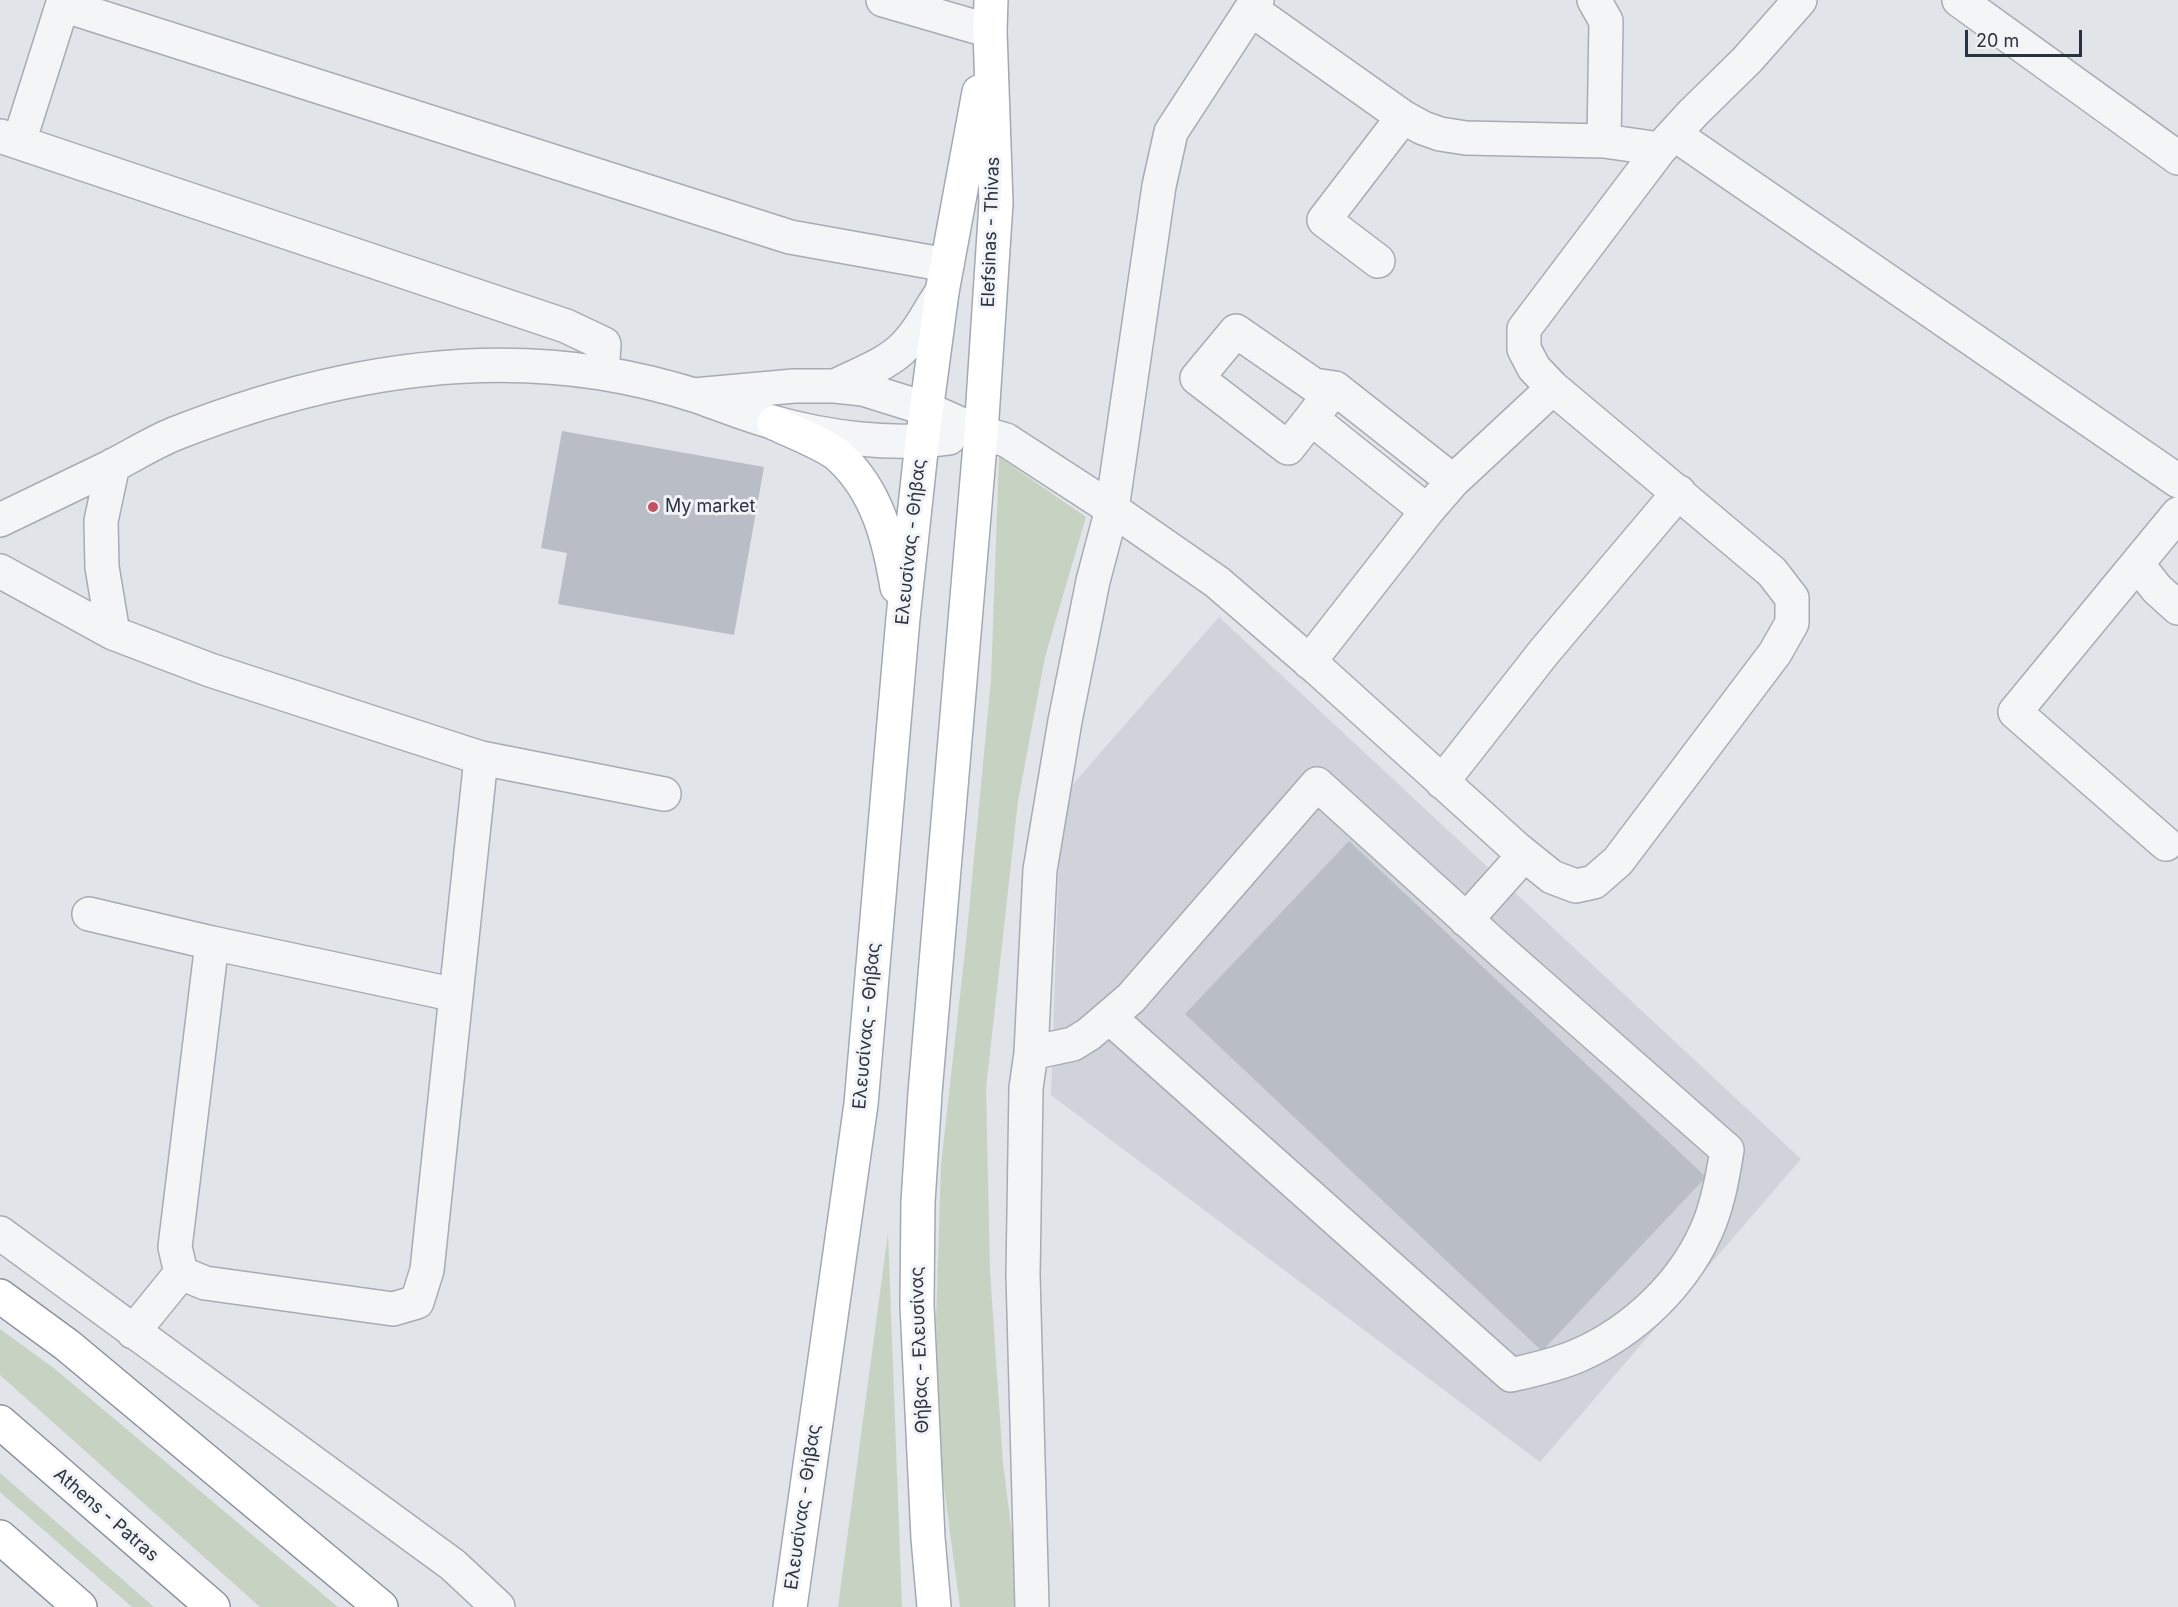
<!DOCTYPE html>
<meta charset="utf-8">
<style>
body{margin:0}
#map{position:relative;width:2178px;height:1607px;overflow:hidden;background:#e1e4e9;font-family:Inter,sans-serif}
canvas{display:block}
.scale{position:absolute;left:1965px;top:30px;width:117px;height:27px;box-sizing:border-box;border:3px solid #2b323f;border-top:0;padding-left:8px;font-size:18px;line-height:21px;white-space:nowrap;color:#2b323f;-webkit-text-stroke:4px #f1f3f6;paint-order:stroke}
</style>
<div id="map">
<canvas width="2178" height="1607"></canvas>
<div class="scale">20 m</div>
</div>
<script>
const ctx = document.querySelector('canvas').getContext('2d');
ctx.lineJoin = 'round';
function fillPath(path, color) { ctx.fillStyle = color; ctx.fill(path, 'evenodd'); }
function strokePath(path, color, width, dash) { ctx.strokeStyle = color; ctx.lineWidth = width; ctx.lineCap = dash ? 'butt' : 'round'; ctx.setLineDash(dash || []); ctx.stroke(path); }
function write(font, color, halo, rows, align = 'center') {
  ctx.font = font + ' Inter,sans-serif'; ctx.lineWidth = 6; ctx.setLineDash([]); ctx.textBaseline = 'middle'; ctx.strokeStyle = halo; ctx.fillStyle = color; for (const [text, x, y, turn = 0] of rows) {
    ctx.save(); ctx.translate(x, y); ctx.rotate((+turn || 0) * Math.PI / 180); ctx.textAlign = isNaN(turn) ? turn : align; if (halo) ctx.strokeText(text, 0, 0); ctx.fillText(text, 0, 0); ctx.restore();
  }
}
fillPath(new Path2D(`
 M1219,617L1801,1159L1540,1462L1051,1095L1061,798Z`), '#d0d3da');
fillPath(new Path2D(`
 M999,457L1086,517L1045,657L1018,801L986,1088L990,1271L1003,1463L1020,1597V1607H960L942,1473L936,1321L941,1165L966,942L991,680Z
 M888,1233L902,1607H838Z
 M0,1329L55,1369L338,1607H260L0,1375Z
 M0,1473L154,1607H132L0,1492Z`), '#c7d2c3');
fillPath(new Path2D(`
 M562,431L764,467L734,635L558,604L567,553L541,548Z
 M1349,841L1706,1177L1542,1351L1185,1014Z`), '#b9bdc5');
const minor = new Path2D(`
 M883,0L990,31
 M1594,0L1606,21L1604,141
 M1959,0L2178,158
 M63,5L790,237L947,265
 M1252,10L1403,117L1423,128L1440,134L1466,138L1604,141L1660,149
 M1674,134L2178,481
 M0,136L566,326L604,344L602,373
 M19,142L64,0
 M1378,261L1324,220L1403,117
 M835,386C861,373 893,363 911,339C923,325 931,307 942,292
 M1335,388L1288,448L1197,378L1236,331L1314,385L1335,388L1453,481
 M694,395L794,386H835L863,389L927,409L981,433L1006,440L1112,509L1217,582L1318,669L1516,848L1552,877L1576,886L1594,882L1618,861L1775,653L1792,623V598L1772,572L1553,388L1534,368L1524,349V329L1660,149L1693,113L1747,60L1800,0
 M1312,419L1427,511
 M0,520C37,502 75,484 112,466C132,456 152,443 174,434C308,381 456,350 601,373C631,378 669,387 697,396C722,405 747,415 772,422C828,438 892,446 949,438
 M2137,564L2157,589L2178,608
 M0,571L113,633L102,567L101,521L113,465
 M113,633L210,670L481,758L427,1270L417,1302L393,1309L205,1283L181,1273
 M1309,662L1427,511L1453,481L1553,388
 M481,758L664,794
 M1442,782L1544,652L1679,492
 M2166,844L2015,712L2178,514
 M89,914L212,943
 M1466,920L1524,855
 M1031,1053L1073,1044L1089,1034L1131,998L1317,784L1500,950L1727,1150C1723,1175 1719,1198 1710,1222C1687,1281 1635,1331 1577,1356C1556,1365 1533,1370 1511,1375L1109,1017
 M0,1233L453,1565L498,1607
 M133,1332L181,1273L175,1247L212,943L456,995
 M1032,1607L1023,1275L1026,1088L1031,1053L1040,870L1065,721L1093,581L1112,509L1159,186L1171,132L1257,0`);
const major = new Path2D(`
 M774,423C789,430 829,446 840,457C877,491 889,539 897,587
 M790,1607L861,1104L903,618L922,442L942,292L979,92
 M934,1607L928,1538L917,1305L918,1202L925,1093L981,433L996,203L990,31L991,0`);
const highway = new Path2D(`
 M0,1296L67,1345L381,1607
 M0,1422L213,1607
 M0,1537L80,1607`);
strokePath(minor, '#a7abb3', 36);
strokePath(major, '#a2a9b3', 36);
strokePath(highway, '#8a929e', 36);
strokePath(minor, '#f4f5f7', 33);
strokePath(major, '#fff', 33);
strokePath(highway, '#fff', 33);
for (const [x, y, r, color] of [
 [653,507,6,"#c35162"]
]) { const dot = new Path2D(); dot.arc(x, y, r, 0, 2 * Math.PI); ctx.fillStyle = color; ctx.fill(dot); strokePath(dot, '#f1f3f6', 2); }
write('18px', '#2b323f', '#f1f3f6', [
 ["Elefsinas - Thivas",991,232,-88],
 ["Ελευσίνας - Θήβας",911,542,-84],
 ["Ελευσίνας - Θήβας",867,1026,-85],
 ["Θήβας - Ελευσίνας",920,1350,-92],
 ["Ελευσίνας - Θήβας",803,1507,-82],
 ["Athens - Patras",106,1515,41]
]);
write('18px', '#2b323f', '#f1f3f6', [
 ["My market",665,507]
], 'left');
</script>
